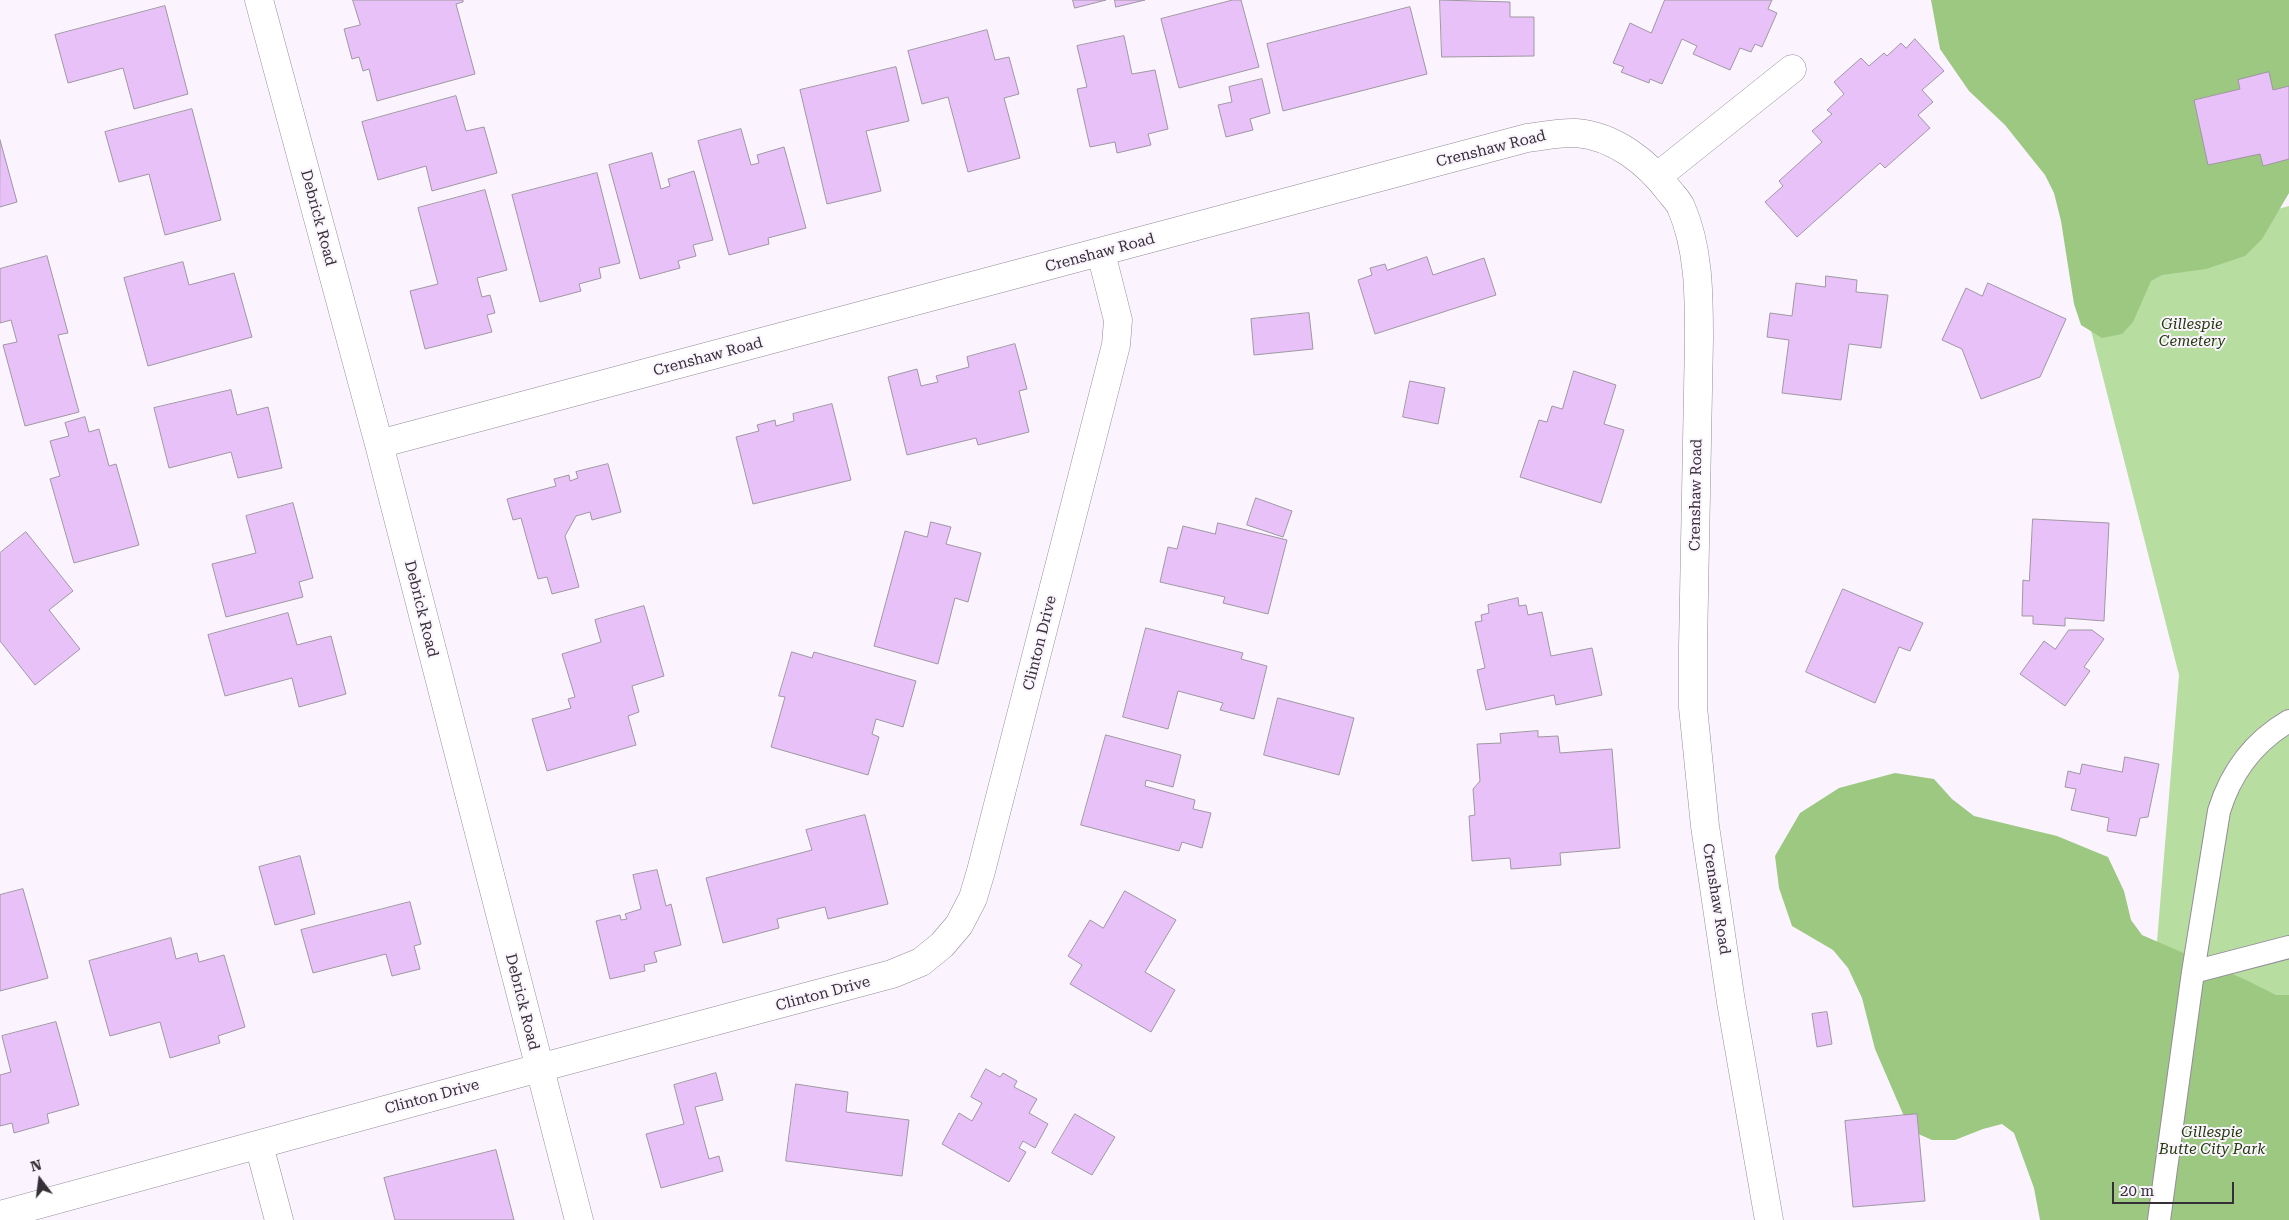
<!DOCTYPE html>
<style>
body{margin:0}
#map{position:relative;width:2289px;height:1220px;overflow:hidden;background:#fbf4fe;font-family:"Roboto Serif",serif}
canvas{display:block}
.north{position:absolute;left:15px;top:1155px;width:50px;height:50px;-webkit-text-stroke:4px #fbf4fe;paint-order:stroke;rotate:345deg;font-size:14px;font-weight:700;line-height:20px;text-align:center;color:#343035}
.north::after{content:'';display:block;margin:auto;width:18px;height:22px;background:#343035;clip-path:polygon(50% 0,100% 100%,50% 72%,0 100%)}
.scale{position:absolute;left:2112px;top:1182px;width:122px;height:22px;box-sizing:border-box;border:2px solid #343035;border-top:0;padding-left:6px;font-size:15px;line-height:18px;white-space:nowrap;color:#343035;-webkit-text-stroke:4px #fbf4fe;paint-order:stroke}
</style>
<div id="map">
<canvas width="2289" height="1220"></canvas>
<div class="north">N</div>
<div class="scale">20 m</div>
</div>
<script>
const ctx = document.querySelector('canvas').getContext('2d');
ctx.lineJoin = 'round';
function fillPath(path, color) { ctx.fillStyle = color; ctx.fill(path, 'evenodd'); }
function strokePath(path, color, width, dash) { ctx.strokeStyle = color; ctx.lineWidth = width; ctx.lineCap = dash ? 'butt' : 'round'; ctx.setLineDash(dash || []); ctx.stroke(path); }
function write(font, color, halo, rows, align = 'center') {
  ctx.font = font + ' "Roboto Serif",serif'; ctx.lineWidth = 4; ctx.setLineDash([]); ctx.textBaseline = 'middle'; ctx.strokeStyle = halo; ctx.fillStyle = color; for (const [text, x, y, turn = 0] of rows) {
    ctx.save(); ctx.translate(x, y); ctx.rotate((+turn || 0) * Math.PI / 180); ctx.textAlign = isNaN(turn) ? turn : align; if (halo) ctx.strokeText(text, 0, 0); ctx.fillText(text, 0, 0); ctx.restore();
  }
}
fillPath(new Path2D(`
 M2289,206V1220L2151,1014L2179,675L2074,264Z`), '#b7dda1');
fillPath(new Path2D(`
 M1931,0H2289V193L2262,239L2245,256L2206,269L2162,275L2151,281L2133,322L2122,334L2102,338L2081,325L2074,304L2061,221L2054,193L2045,175L2005,125L1969,91L1940,49Z
 M1895,773L1934,779L1952,799L1974,816L2057,836L2108,857L2124,891L2131,920L2142,935L2246,980L2276,995H2289V1220H2040L2034,1188L2014,1133L2002,1124L1983,1129L1955,1140H1932L1916,1133L1903,1114L1875,1049L1862,998L1848,968L1833,950L1792,926L1779,888L1775,856L1800,813L1839,788Z`), '#9dc882');
const building = new Path2D(`
 M353,0H463V2L456,4L475,74L377,101L369,69L363,71L359,57L352,59L344,29L360,25Z
 M1073,0H1106L1075,8Z
 M1115,0H1145L1116,7Z
 M1233,0H1241L1259,67L1179,88L1161,19Z
 M1440,0L1510,2V17H1534V56L1442,57Z
 M1665,0H1772L1768,9L1777,13L1762,47L1755,44L1751,52L1740,48L1730,70L1693,54L1697,46L1682,39L1662,84L1650,79L1649,83L1621,72L1624,67L1613,63L1630,23L1651,33Z
 M165,6L188,94L134,109L123,68L68,83L55,35Z
 M1410,7L1427,74L1283,111L1267,44Z
 M987,30L995,60L1009,57L1019,94L1004,98L1020,158L968,172L948,97L922,104L908,51Z
 M1124,36L1132,74L1155,70L1168,129L1148,134L1151,145L1117,153L1115,142L1090,147L1077,89L1087,87L1077,46Z
 M1915,39L1944,71L1922,90L1933,102L1918,115L1930,128L1885,168L1880,163L1797,237L1765,202L1783,186L1779,181L1822,142L1812,131L1832,114L1827,110L1844,94L1834,82L1861,58L1869,66L1884,53L1887,56L1901,43L1906,48Z
 M896,67L909,121L866,131L881,191L827,204L800,90Z
 M2269,72L2273,90L2289,86V159L2263,166L2260,154L2208,165L2194,100L2240,89L2238,80Z
 M1262,79L1270,113L1250,119L1253,130L1226,137L1218,105L1232,102L1229,87Z
 M456,96L466,131L484,127L497,173L432,191L426,166L378,180L362,122Z
 M192,109L221,220L165,235L149,174L119,182L105,132Z
 M741,129L751,165L759,163L757,155L784,147L806,228L768,238L769,244L729,255L698,141Z
 M0,140L17,202L0,207Z
 M652,153L661,189L670,186L668,179L694,171L713,240L693,245L696,256L678,261L680,268L640,279L609,165Z
 M597,173L620,263L599,268L601,278L579,284L581,291L540,302L512,195Z
 M485,190L507,270L477,278L482,297L490,295L495,313L487,315L492,332L425,349L410,291L438,284L418,208Z
 M47,256L68,333L58,335L79,412L25,426L3,345L17,342L11,320L0,323V269Z
 M1427,257L1433,275L1484,258L1496,295L1375,334L1358,280L1372,275L1370,268L1385,264L1387,270Z
 M183,262L189,285L234,273L252,337L148,366L124,278Z
 M1826,276L1857,280L1856,292L1888,295L1881,348L1849,344L1841,400L1782,393L1789,340L1767,337L1770,313L1792,316L1796,283L1825,287Z
 M1988,283L2066,319L2040,377L1981,399L1962,349L1942,340L1966,288L1982,296Z
 M1309,313L1313,349L1254,355L1251,319Z
 M1015,344L1027,389L1019,391L1029,432L978,445L976,438L907,455L888,377L917,369L921,386L938,382L936,376L969,367L967,357Z
 M1574,371L1616,385L1604,424L1624,430L1601,503L1520,477L1539,420L1547,422L1552,406L1562,409Z
 M1410,381L1445,388L1438,424L1403,417Z
 M231,390L237,415L268,407L282,468L238,478L231,452L169,468L154,408Z
 M832,404L851,480L753,504L736,437L759,431L757,425L775,420L776,426L794,421L793,414Z
 M85,417L89,432L99,429L109,466L116,464L139,545L74,563L50,479L60,476L50,441L69,436L65,423Z
 M608,464L621,512L592,520L590,512L576,516L565,536L579,587L552,594L547,577L538,579L521,518L513,520L507,499L556,486L554,479L569,475L570,481L578,478L576,472Z
 M1256,498L1292,511L1283,537L1247,525Z
 M293,503L313,578L299,582L303,597L226,617L212,564L256,553L246,516Z
 M2033,519L2109,523L2104,621L2065,618V626L2033,624V616H2022L2023,580L2029,581Z
 M931,522L951,527L946,544L981,553L968,602L955,598L938,664L874,646L905,531L927,537Z
 M1218,523L1287,540L1268,614L1223,603L1225,597L1160,582L1168,547L1177,549L1183,526L1215,534Z
 M26,532L73,591L49,610L80,649L35,685L0,641V553Z
 M1843,589L1923,623L1910,651L1899,647L1875,703L1806,672Z
 M1518,598L1519,606L1526,605L1528,615L1542,612L1551,656L1592,648L1602,695L1556,705L1554,695L1486,710L1477,670L1485,668L1475,622L1482,621L1481,615L1489,613L1488,605Z
 M644,606L664,676L632,686L639,712L628,716L636,745L547,771L532,719L571,708L568,699L575,697L562,654L601,642L595,620Z
 M288,613L297,645L331,636L346,694L299,707L292,678L225,696L208,635Z
 M1146,628L1243,653L1241,659L1267,666L1254,719L1220,710L1223,703L1178,691L1168,729L1123,717Z
 M2069,630H2092L2104,639L2084,667L2090,671L2065,706L2020,674L2044,641L2055,649Z
 M792,652L812,658L814,652L916,681L903,727L876,719L872,734L879,737L868,775L771,747L785,697L779,696Z
 M1278,698L1354,718L1339,775L1264,755Z
 M1538,731V737L1558,736L1560,753L1612,749L1620,848L1560,853L1561,865L1511,869L1510,858L1472,861L1469,816L1475,815L1473,789L1480,781L1477,744L1501,743L1500,734Z
 M1106,735L1181,755L1173,787L1146,780L1145,786L1195,800L1193,809L1211,813L1202,848L1182,842L1179,851L1081,825Z
 M2125,757L2159,764L2148,817L2140,818L2136,836L2107,831L2109,818L2071,810L2076,789L2065,787L2068,771L2080,774L2082,764L2122,772Z
 M865,815L888,904L828,919L825,907L777,919L779,928L723,943L706,878L812,850L806,830Z
 M300,856L315,914L275,925L259,867Z
 M657,870L666,906L671,904L681,945L654,952L657,962L644,965L645,971L610,979L596,921L620,915L621,920L627,919L625,914L641,909L633,875Z
 M23,889L48,978L0,991V895Z
 M1125,891L1176,920L1145,972L1175,990L1151,1032L1070,984L1082,965L1068,956L1090,920L1103,928Z
 M410,902L421,944L414,946L420,969L392,976L386,954L313,973L301,930Z
 M171,938L176,959L197,953L199,962L224,955L245,1027L218,1036L220,1043L170,1058L160,1022L110,1036L89,961Z
 M1827,1012L1832,1044L1817,1047L1812,1014Z
 M56,1022L79,1105L47,1114L49,1123L14,1133L12,1123L0,1126V1075L11,1072L2,1036Z
 M986,1069L1000,1077L1003,1073L1017,1081L1014,1087L1037,1099L1029,1113L1048,1124L1035,1148L1023,1141L1019,1148L1026,1152L1009,1182L942,1144L959,1113L972,1121L982,1103L971,1097Z
 M716,1073L723,1100L695,1107L709,1159L719,1156L723,1171L661,1188L646,1134L684,1124L674,1085Z
 M796,1084L848,1092L846,1112L909,1120L902,1176L786,1161Z
 M1075,1114L1115,1137L1092,1175L1052,1153Z
 M1917,1114L1925,1201L1853,1207L1845,1121Z
 M496,1150L514,1220H395L384,1178Z`);
fillPath(building, '#e8c1f8');
strokePath(building, '#9f97a2', 1);
const lane = new Path2D(`
 M2193,972L2289,947
 M2159,1220L2193,972L2219,811C2231,772 2253,742 2289,721`);
const street = new Path2D(`
 M259,0L379,444L579,1220
 M1658,176L1792,69
 M379,444L1527,138C1544,136 1560,132 1576,133C1615,136 1648,163 1670,192C1674,197 1679,202 1681,207C1699,248 1699,295 1699,339L1693,647V707L1705,826L1731,1002L1769,1220
 M259,1145L279,1220
 M0,1215L539,1068L892,974L921,962L942,945L959,925L973,898L981,871L1116,345L1118,320L1101,253`);
strokePath(lane, '#948c98', 24);
strokePath(street, '#948c98', 29);
strokePath(lane, '#fff', 22);
strokePath(street, '#fff', 28);
write('15px', '#343035', '#fbf4fe', [
 ["Crenshaw Road",1491,149,-14],
 ["Debrick Road",318,218,75],
 ["Crenshaw Road",1100,253,-15],
 ["Crenshaw Road",708,357,-15],
 ["Crenshaw Road",1696,495,-89],
 ["Debrick Road",421,609,76],
 ["Clinton Drive",1040,643,-76],
 ["Crenshaw Road",1716,899,81],
 ["Clinton Drive",823,994,-15],
 ["Debrick Road",522,1002,76],
 ["Clinton Drive",432,1097,-15]
]);
write('italic 15px', '#1f3a08', '#fbf4fe', [
 ["Gillespie",2192,325],
 ["Cemetery",2192,342],
 ["Gillespie",2212,1133],
 ["Butte City Park",2212,1150]
]);
</script>
